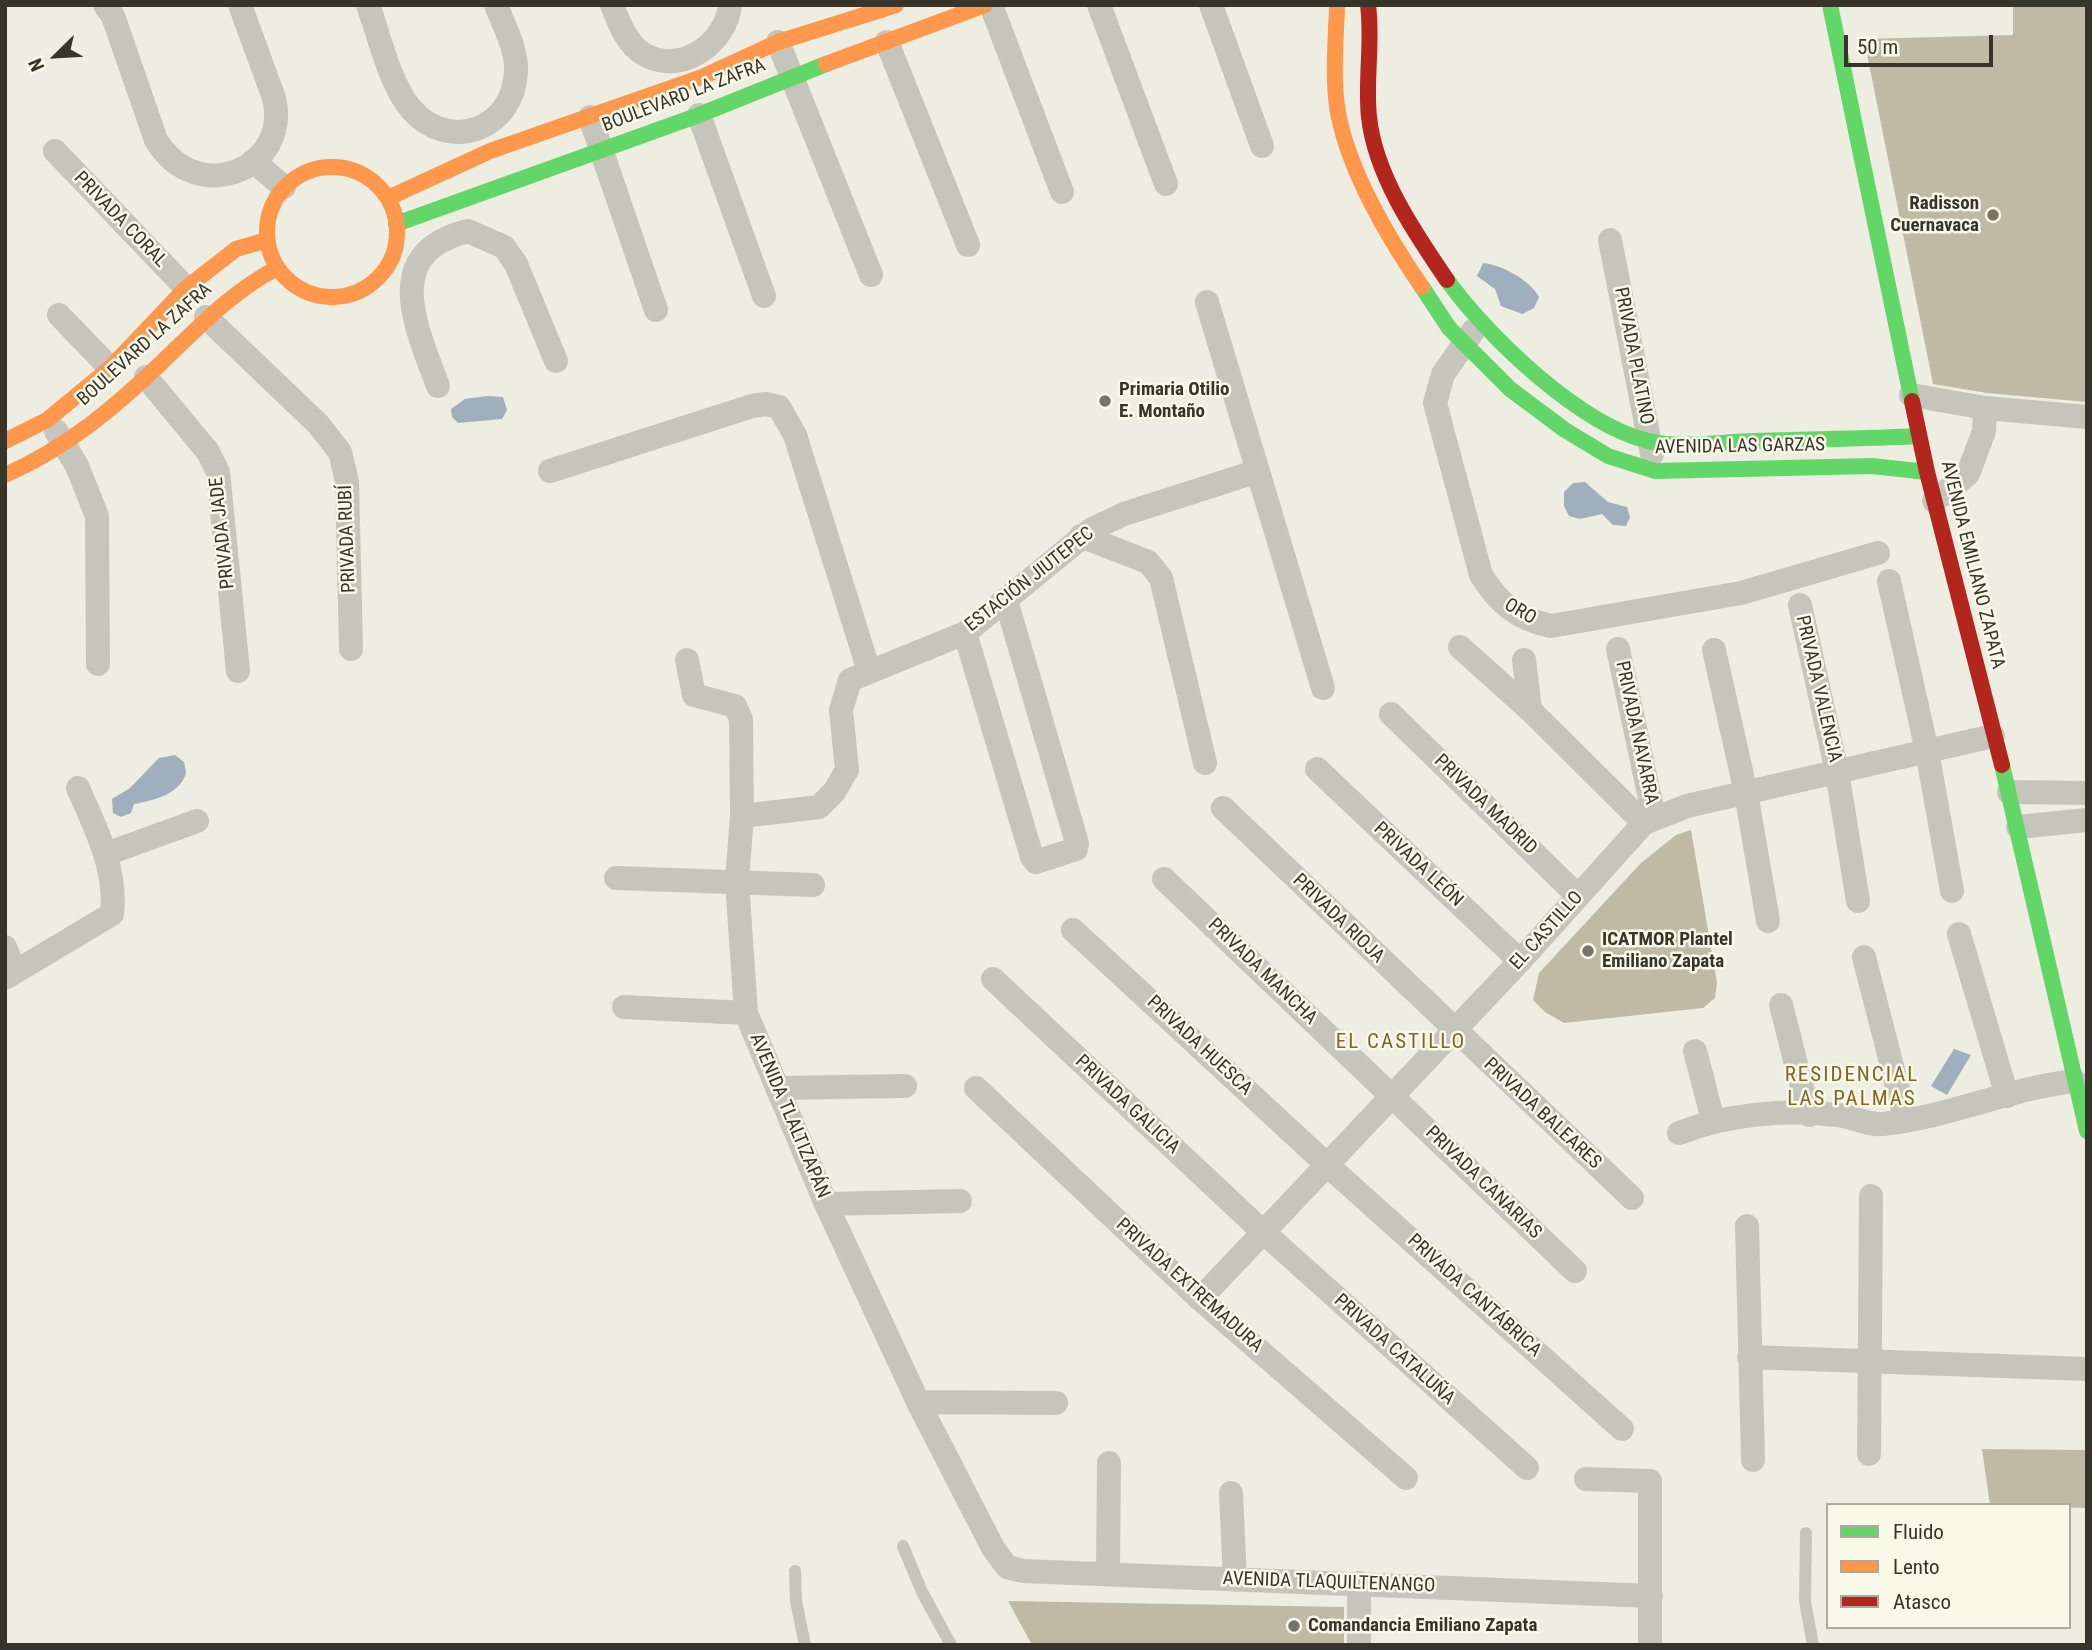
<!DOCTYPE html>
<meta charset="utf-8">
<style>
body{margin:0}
#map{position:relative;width:2092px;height:1650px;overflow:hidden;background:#edede2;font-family:"Roboto Condensed",sans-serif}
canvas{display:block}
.frame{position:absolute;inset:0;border:7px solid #373429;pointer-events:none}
.legend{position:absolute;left:1826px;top:1503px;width:245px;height:126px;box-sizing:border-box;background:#f9f9ea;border:2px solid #abaa9d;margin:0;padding:9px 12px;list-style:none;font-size:21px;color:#373429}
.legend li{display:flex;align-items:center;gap:14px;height:35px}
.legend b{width:35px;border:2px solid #abaa9d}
.north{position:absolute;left:21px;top:21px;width:70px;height:70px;-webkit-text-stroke:5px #f9f9ea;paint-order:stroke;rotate:246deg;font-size:19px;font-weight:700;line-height:28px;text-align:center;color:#373429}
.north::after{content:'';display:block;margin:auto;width:24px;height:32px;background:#373429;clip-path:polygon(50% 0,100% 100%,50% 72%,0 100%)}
.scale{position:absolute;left:1844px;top:35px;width:149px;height:32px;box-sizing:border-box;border:4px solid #373429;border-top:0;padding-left:9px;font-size:21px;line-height:24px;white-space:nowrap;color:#373429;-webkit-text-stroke:5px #f9f9ea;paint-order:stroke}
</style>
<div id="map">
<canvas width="2092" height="1650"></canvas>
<div class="frame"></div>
<ul class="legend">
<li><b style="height:9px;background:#63d668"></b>Fluido</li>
<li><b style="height:9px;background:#ff974d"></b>Lento</li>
<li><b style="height:9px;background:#b3261e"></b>Atasco</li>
</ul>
<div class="north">N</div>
<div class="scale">50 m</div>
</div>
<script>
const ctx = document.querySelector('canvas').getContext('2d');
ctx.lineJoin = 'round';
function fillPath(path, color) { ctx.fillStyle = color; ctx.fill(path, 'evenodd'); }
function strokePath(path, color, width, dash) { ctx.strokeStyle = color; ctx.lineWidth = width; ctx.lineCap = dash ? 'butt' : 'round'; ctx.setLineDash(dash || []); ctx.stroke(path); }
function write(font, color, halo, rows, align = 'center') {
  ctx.font = font + ' "Roboto Condensed",sans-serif'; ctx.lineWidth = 5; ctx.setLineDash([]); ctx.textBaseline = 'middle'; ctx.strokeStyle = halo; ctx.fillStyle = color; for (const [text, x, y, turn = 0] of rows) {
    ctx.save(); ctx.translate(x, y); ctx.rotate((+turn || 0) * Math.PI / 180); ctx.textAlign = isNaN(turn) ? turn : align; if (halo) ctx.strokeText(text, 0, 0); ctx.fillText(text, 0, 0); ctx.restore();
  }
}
fillPath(new Path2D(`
 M1483,263C1502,265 1530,280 1539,297L1534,308L1522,314L1501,306L1495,289L1477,276Z
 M487,396L503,397L507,410L502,419L458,423L452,417L451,409L465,399Z
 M1585,482L1608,502L1627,507L1630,517L1626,526L1613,525L1602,514L1580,519L1569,516L1564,506V492L1573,483Z
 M175,755L184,762L186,772C182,794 152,801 134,804L131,813L121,817L113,813L112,799L130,788L159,758Z
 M1954,1049L1971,1055L1947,1095L1931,1086Z`), '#9fafbd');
fillPath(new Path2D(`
 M2013,5H2087V402L1987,393L1933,384L1864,39L2013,35Z
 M1691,830L1717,983L1715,998L1703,1008L1564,1023L1545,1012L1533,1000L1539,973L1641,863L1676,835Z
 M1982,1449L2087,1450V1508L1990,1505Z
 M1008,1601L1344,1607V1645H1032Z`), '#c0b9a4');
strokePath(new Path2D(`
 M1806,1533L1805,1601L1813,1645
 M903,1546L922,1592L951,1645
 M795,1571L796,1601L805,1645`), '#c6c5bb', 12);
strokePath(new Path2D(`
 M105,5L113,16L156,140C197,208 291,169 274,98L240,5
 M368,5C379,35 390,85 411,109C449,153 514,130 516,71C517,49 504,26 496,5
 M612,5C619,23 627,45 645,55C682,75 726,43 730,5
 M991,5L1062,192
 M1099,5L1166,184
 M1211,5L1262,146
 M778,42L871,275
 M887,42L968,245
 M699,115L764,296
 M590,117L656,310
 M55,151L186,288
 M253,161L284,187
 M1610,240L1652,454
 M1207,302L1323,688
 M59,315L110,368
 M206,317L318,424L340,452L347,481L351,649
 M1474,330L1443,374L1435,403L1481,575C1499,604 1518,619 1551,626L1741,593L1878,553
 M146,377L208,452L218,472L238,671
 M438,386C416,326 380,253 468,231L504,247L516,264L556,361
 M1911,395L1985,408L2087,417
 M56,431L77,466L97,516L98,664
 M550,471L752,406L766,404L779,407L795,435L869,671
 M1934,501L1968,474L1984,431L1985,408
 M1081,536L1148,562L1161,578L1205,763
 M1889,581L1927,751L1952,891
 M1800,605L1837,772L1858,901
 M965,633L1032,857L1036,862L1076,849L1077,843L1006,600
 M1460,647L1530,710L1644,823
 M1618,649L1654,817
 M1714,650L1746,793L1768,921
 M687,660L694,695L735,706L741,719L742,816L737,881L746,1013L826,1204L918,1402L993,1548L1007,1567L1023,1571L1651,1596
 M1524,660L1530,710
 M1391,714L1578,896
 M1317,769L1520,961
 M2009,792L2087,793
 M1223,808L1632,1198
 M742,816L819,807L834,792L847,770L841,710L850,680L965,633L1092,529L1124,514L1258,471
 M2018,827L2087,820
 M106,854L197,821
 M616,878L813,885
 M1164,879L1575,1271
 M1073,930L1325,1163L1622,1429
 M1959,934L2007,1096
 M5,947L15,972
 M1864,957L1906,1121
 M5,978L112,914C117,869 96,829 78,788
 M993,979L1262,1231L1527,1468
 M1781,1005L1809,1115
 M624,1007L746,1013
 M1695,1051L1713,1120
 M777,1088L905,1086
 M976,1088L1200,1299L1406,1478
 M1679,1133C1728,1114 1784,1109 1837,1115C1852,1116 1868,1126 1883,1124C1949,1117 2010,1088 2075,1081
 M826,1204L960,1201
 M1747,1226L1753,1460
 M1200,1299L1520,961L1644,823L1687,806L1993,736
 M1749,1357L2087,1369
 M918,1402L1056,1403
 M1869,1454L1871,1196
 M1586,1479L1650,1481V1645
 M1231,1493L1235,1580
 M1108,1573L1109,1463
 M1359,1645V1583`), '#c6c5bb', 24);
strokePath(new Path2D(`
 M1830,5L1912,401
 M396,224L699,115L826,64
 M1447,280C1488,337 1579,424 1648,441C1682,449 1720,442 1754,441C1809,439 1864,439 1919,436
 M1422,287L1449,328L1510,389L1565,430L1608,456L1655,471L1872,466L1927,472
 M2002,765L2087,1131`), '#63d668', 16);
strokePath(new Path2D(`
 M1337,5C1336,40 1332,78 1338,113C1349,171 1388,238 1422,287
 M826,64L985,5
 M267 232a65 65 0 1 1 130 0a65 65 0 1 1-130 0Z
 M388,198L490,151L702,77L778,42L896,5
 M5,441L47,420L110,368L186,288L236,249L267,240
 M5,475C65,449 114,408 161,363C198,328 231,292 277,268`), '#ff974d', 16);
strokePath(new Path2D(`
 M1368,5C1373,42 1365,80 1369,117C1375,175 1415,233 1447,280
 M1912,401L1927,472L2002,765`), '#b3261e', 16);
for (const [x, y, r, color] of [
 [1993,215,7,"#77756a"],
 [1105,401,7,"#77756a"],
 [1588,951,7,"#77756a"],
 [1294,1626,7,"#77756a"]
]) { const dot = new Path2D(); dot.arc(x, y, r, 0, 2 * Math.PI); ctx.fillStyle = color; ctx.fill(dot); strokePath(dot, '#f9f9ea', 2.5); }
write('19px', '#373429', '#f9f9ea', [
 ["BOULEVARD LA ZAFRA",684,96,-21],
 ["PRIVADA CORAL",120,220,46],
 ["BOULEVARD LA ZAFRA",145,345,-42],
 ["PRIVADA PLATINO",1633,356,79],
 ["AVENIDA LAS GARZAS",1740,447,-1],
 ["PRIVADA JADE",223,533,-96],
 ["PRIVADA RUBÍ",348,539,-92],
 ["AVENIDA EMILIANO ZAPATA",1972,565,76],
 ["ESTACIÓN JIUTEPEC",1030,580,-38],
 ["ORO",1520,612,30],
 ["PRIVADA VALENCIA",1818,689,77],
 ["PRIVADA NAVARRA",1636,733,78],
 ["PRIVADA MADRID",1485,805,44],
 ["PRIVADA LEÓN",1418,865,43],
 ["PRIVADA RIOJA",1338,919,44],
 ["EL CASTILLO",1547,931,-48],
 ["PRIVADA MANCHA",1262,972,44],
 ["PRIVADA HUESCA",1199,1046,43],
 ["PRIVADA GALICIA",1127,1105,43],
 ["PRIVADA BALEARES",1542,1114,43],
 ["AVENIDA TLALTIZAPÁN",789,1116,67],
 ["PRIVADA CANARIAS",1483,1183,44],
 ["PRIVADA EXTREMADURA",1189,1286,42],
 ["PRIVADA CANTÁBRICA",1474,1296,42],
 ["PRIVADA CATALUÑA",1394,1350,42],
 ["AVENIDA TLAQUILTENANGO",1329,1583,2]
]);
write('bold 19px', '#373429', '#f9f9ea', [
 ["Radisson",1979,204,"right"],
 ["Cuernavaca",1979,226,"right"],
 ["Primaria Otilio",1119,390],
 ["E. Montaño",1119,412],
 ["ICATMOR Plantel",1602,940],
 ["Emiliano Zapata",1602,962],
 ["Comandancia Emiliano Zapata",1308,1626]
], 'left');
ctx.letterSpacing = '2px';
write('21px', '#816626', '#f9f9ea', [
 ["EL CASTILLO",1401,1043],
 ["RESIDENCIAL",1852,1076],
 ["LAS PALMAS",1852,1100]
]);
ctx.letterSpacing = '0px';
</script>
